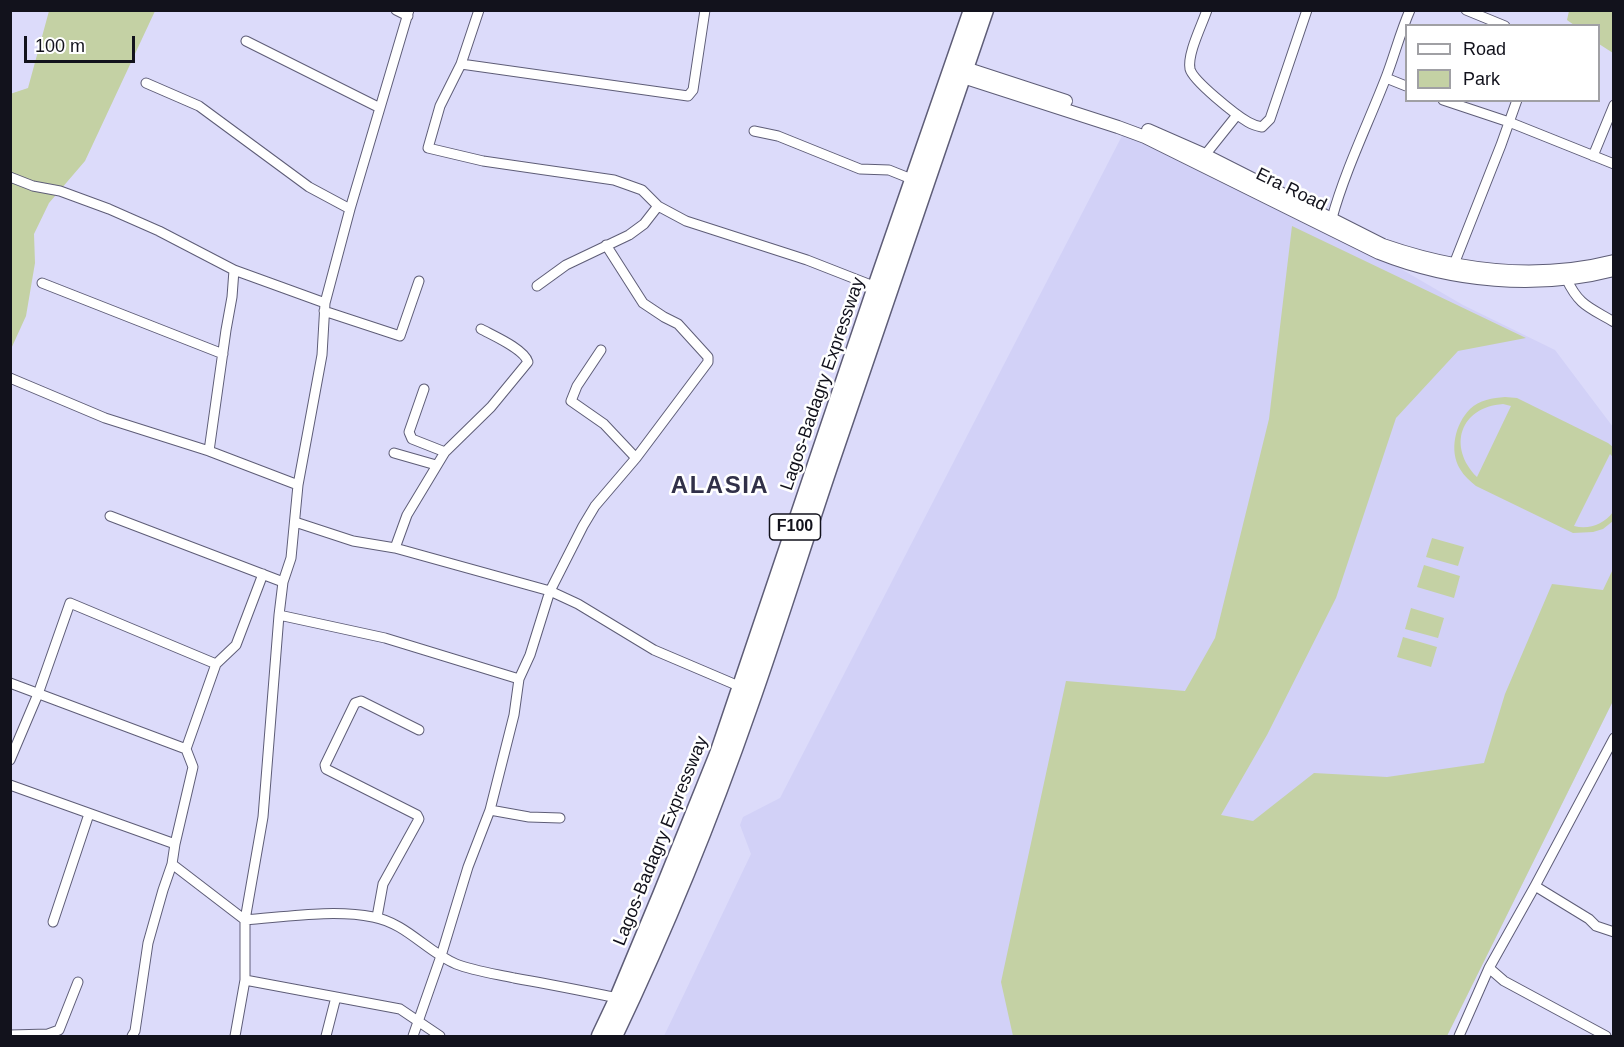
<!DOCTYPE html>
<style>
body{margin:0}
#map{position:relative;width:1624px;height:1047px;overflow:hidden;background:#dcdbfa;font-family:Helvetica,sans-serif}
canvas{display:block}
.frame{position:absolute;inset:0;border:12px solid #12121c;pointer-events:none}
.legend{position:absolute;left:1405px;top:24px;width:195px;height:78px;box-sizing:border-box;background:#fff;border:2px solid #a0a0a4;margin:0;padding:8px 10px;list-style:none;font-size:18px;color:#12121c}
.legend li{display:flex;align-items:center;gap:12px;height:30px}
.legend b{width:30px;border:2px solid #a0a0a4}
.scale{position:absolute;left:24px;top:36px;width:111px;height:27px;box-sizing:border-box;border:3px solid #12121c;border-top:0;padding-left:8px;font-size:18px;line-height:21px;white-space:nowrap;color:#12121c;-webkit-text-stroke:4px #fff;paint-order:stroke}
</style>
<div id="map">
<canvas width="1624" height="1047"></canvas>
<div class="frame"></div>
<ul class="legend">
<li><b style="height:8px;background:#fff"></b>Road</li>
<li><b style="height:16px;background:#c4d1a4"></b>Park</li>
</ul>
<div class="scale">100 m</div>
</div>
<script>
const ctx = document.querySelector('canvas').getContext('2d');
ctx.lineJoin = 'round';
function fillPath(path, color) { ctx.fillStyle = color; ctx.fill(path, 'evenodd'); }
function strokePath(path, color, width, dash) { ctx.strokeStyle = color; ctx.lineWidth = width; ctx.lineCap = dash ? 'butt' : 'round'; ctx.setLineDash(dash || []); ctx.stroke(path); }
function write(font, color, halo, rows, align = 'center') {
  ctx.font = font + ' Helvetica,sans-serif'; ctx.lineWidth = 5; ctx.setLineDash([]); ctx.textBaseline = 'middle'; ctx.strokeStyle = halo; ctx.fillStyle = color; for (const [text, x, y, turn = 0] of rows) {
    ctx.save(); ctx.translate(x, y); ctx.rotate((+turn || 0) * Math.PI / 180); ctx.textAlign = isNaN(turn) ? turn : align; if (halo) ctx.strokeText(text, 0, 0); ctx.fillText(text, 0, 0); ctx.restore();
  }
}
fillPath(new Path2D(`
 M1124,132L1389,262L1463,305L1555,350L1613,427V701L1447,1036H664L751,854L740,825L743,817L780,798Z`), '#d2d1f7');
fillPath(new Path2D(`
 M49,11H155L85,161L49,203L34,234L35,263L26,316L11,349L10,94L28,88Z
 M1569,11H1613V53L1599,44L1598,26L1574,25L1567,20Z
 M1292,226L1526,338L1458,351L1396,418L1336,598L1267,735L1221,815L1253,821L1314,773L1387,777L1484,763L1505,694L1552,584L1603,590L1613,569V701L1447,1036H1013L1001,982L1066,681L1185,691L1215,638L1269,419Z
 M1505,397L1517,398L1608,443L1613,447V457L1610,454L1574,526C1589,530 1604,524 1613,512V521L1603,529L1593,532L1573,533L1476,486C1470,481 1464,476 1460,469C1449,451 1455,424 1470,409C1479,400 1493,398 1505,397ZM1503,404L1511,406L1477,477C1447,447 1460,407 1503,404Z
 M1432,538L1464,547L1458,566L1426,557Z
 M1424,565L1460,576L1454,598L1417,587Z
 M1411,608L1444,618L1438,638L1405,629Z
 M1403,637L1437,647L1431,667L1397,657Z`), '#c4d1a4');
const street = new Path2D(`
 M396,10L408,16
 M479,10L461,64L440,106L428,148L483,161L614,180L642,190L658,206L686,221L807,260L876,287
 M1207,10C1202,25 1187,54 1190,69C1193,81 1236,115 1248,122C1253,125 1257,126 1262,127L1270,119L1307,10
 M1466,10L1505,26
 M246,41L380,108
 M461,64L688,96L693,90L705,10
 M1386,78L1406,86
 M146,83L199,106L309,187L350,209
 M1443,100L1509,122L1614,164
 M754,131L778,136L860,169L889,170L914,180
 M1205,155L1237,115
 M1593,156L1614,105
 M10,177L33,186L60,191L109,209L159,231L234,270L325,303
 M1332,218C1345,171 1367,126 1385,80C1394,57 1400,33 1410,10
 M1454,264L1501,145L1517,100
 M1566,278C1579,306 1589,307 1614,322
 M42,283L223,354
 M537,286L566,265L629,235L644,224L658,206
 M324,311L400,336L419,281
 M601,350L577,386L571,401L604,424L636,458
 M10,378L105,418L209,451L298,485
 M424,389L409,432L412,439L445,452
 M209,451L226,330L232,297L234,270
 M394,453L436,465
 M110,516L283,582
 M295,522L353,541L395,548L550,591L578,604L654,650L741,687
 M395,548L407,515L445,452L491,407L528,362C524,349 494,336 481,329
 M279,615L385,638L519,679
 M10,683L186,749
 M10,760L38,694L70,603L216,664
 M10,785L175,844
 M490,810L529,817L560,818
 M172,864L245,920C285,917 334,909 373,917C406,923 427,952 456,964C474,971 496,974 514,978C549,984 583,991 618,998
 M1535,886L1589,919L1596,926L1614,932
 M377,917L383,884L419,819L417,815L326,769L325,765L355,703L361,701L419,730
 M53,922L89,814
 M1489,968L1504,981L1606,1036
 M245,980L400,1009L440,1036
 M10,1035L48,1034L59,1030L78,982
 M132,1036L135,1031L148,943L163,890L172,864L175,844L193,767L186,749L216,664L236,645L263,574
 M235,1036L245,980V920L263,817L279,615L283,582L291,558L298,485L322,355L325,303L350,209L409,10
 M326,1036L336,997
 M413,1036L441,956L468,867L490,810L514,715L519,679L530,655L550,591L583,526L595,506L636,458L708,362V357L678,324L664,317L643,303L606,245
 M1459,1036L1489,968L1535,886L1614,738`);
const secondary = new Path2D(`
 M965,68L1066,101
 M963,77L1118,127L1145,137L1379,253C1452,282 1537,290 1614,270
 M1148,130L1205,155L1383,245C1458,271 1535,281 1614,261`);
const highway = new Path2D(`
 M600,1036L618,998L661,895L718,754L876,287L972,10
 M614,1036C665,929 710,819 749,707C777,628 802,547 829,467C880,315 933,163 985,10`);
strokePath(street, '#5e5d77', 11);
strokePath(secondary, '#5e5d77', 14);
strokePath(highway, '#5e5d77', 19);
strokePath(street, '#fff', 9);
strokePath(secondary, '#fff', 12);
strokePath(highway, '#fff', 16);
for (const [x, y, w] of [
 [795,527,51]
]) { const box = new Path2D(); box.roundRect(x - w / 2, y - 13, w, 26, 4.5); ctx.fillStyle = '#fff'; ctx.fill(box); strokePath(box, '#12121c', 1.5); }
write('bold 16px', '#12121c', null, [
 ["F100",795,527]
]);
write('18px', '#12121c', '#fff', [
 ["Era Road",1291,190,26],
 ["Lagos-Badagry Expressway",823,384,-71],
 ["Lagos-Badagry Expressway",661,841,-68]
]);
ctx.letterSpacing = '1.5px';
write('bold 24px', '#313048', '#fff', [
 ["ALASIA",720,486]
]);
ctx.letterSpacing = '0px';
</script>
